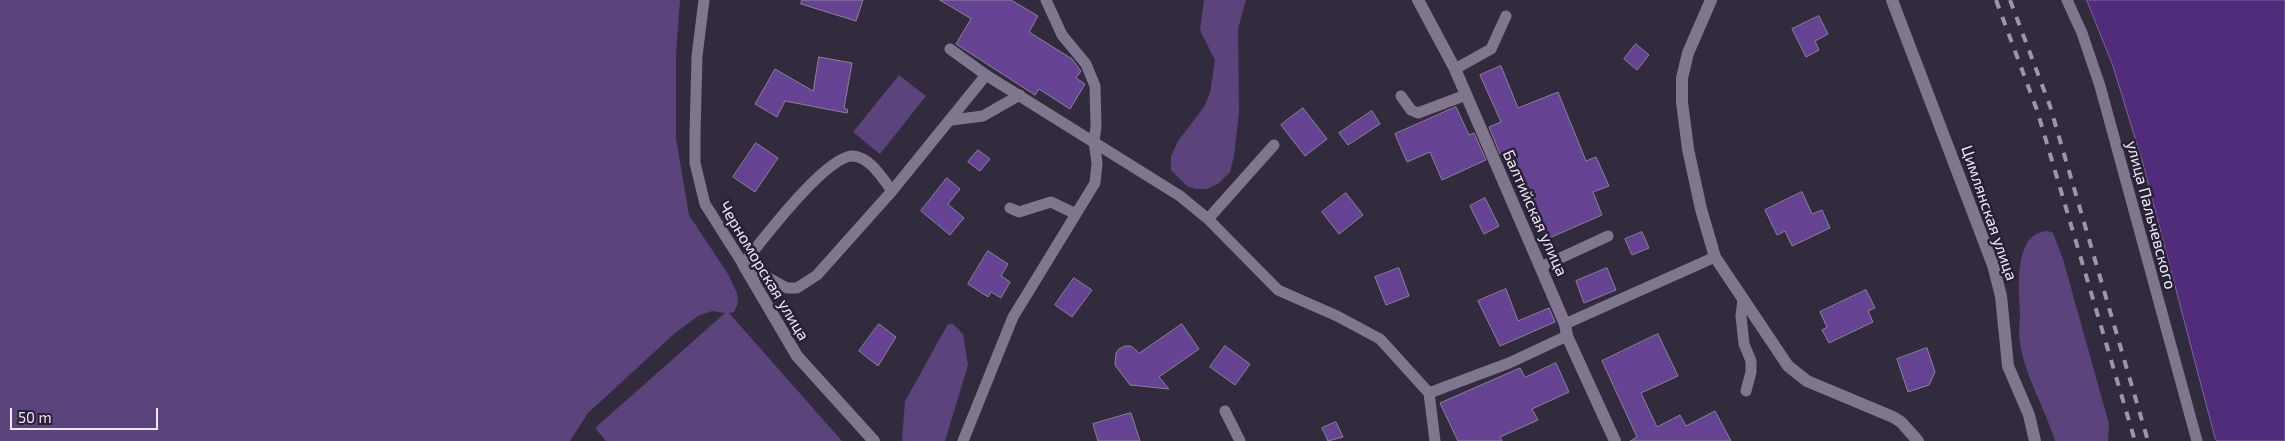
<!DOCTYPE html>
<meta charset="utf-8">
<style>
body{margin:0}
#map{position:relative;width:2285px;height:441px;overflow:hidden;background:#322a3d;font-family:"Exo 2",sans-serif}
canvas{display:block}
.scale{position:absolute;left:10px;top:408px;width:148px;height:22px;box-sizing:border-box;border:2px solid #eee9f6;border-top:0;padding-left:6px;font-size:15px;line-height:18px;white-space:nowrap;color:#eee9f6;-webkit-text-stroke:4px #282033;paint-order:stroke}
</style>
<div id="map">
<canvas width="2285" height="441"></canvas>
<div class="scale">50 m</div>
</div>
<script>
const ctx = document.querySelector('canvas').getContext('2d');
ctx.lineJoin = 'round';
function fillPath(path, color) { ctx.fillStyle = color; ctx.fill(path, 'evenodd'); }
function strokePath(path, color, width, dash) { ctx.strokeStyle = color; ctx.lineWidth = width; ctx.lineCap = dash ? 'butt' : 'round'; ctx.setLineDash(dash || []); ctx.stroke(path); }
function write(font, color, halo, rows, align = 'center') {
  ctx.font = font + ' "Exo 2",sans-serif'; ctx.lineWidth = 5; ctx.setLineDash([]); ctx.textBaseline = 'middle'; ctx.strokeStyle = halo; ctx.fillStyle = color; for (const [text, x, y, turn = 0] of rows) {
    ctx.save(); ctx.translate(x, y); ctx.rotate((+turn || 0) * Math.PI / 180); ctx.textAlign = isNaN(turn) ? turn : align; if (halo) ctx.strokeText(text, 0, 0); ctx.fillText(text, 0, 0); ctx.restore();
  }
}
fillPath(new Path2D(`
 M0,0H680L676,55V138L689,215L728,274L737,293L738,303L734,312L729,313L842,441H606L595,428L725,313L712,311L698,316L674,334L588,413L570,441H0Z
 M1204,0H1246L1238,29L1239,112L1234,156L1230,172L1218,184L1207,189H1196L1187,186L1171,170V156L1178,141L1204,107L1210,93L1215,60L1200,30Z
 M899,75L926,96L880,154L853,132Z
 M2048,231L2053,233L2063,259L2109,424L2108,441H2055C2045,408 2025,377 2020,343C2018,333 2020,322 2020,312C2019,289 2013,232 2048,231Z
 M948,324H953L963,334L968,365L945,441H902L905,401Z`), '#5b437b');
const water = new Path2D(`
 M2087,0H2285V441H2217L2215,438L2143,164L2113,66Z`);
fillPath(water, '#512c7b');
strokePath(water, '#8065a0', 1);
const building = new Path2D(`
 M802,0H863L856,21L801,4Z
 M940,0H1011L1038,16L1029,32L1072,59L1081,71L1076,78L1085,84L1070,109L1039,89L1035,95L956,44L971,19Z
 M1819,16L1828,34L1815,41L1819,50L1806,57L1792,29Z
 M1636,44L1649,55L1637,70L1624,59Z
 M819,57L852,63L844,108L848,110L847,113L785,101L777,117L755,104L775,69L813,91Z
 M1501,66L1518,108L1558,92L1586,161L1596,157L1609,186L1593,192L1602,215L1547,239L1508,150L1500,154L1489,127L1501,122L1480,75Z
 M1456,107L1469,135L1474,133L1486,160L1442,180L1430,152L1407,162L1395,134Z
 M1303,108L1327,139L1305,156L1281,125Z
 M1372,111L1380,124L1348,145L1339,133Z
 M756,143L778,158L755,192L733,177Z
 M978,150L990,159L980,171L968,162Z
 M947,178L960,189L948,204L964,218L950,235L921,211Z
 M1802,192L1812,214L1822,210L1830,228L1792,246L1785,231L1777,235L1765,210Z
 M1346,193L1363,215L1339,234L1322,212Z
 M1485,198L1499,226L1484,234L1470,206Z
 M1642,232L1649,248L1632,255L1625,239Z
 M988,251L1008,264L1001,276L1010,282L1001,298L991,292L988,297L968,284Z
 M1399,268L1409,296L1386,305L1375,277Z
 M1607,268L1616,290L1584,303L1576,281Z
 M1074,278L1092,290L1072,317L1055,305Z
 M1506,289L1518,321L1549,308L1555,322L1500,346L1478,301Z
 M1866,290L1875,308L1868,311L1873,322L1829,343L1822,330L1827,327L1820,312Z
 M879,324L896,337L878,366L859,351Z
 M1182,324L1199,349L1159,377L1169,389L1130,385L1115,365L1116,353L1119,349L1125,346H1131L1139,353Z
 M1658,334L1678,376L1641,393L1657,427L1680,415L1686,426L1715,411L1731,441H1630L1637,437L1602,361Z
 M1225,346L1250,364L1235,385L1210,367Z
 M1927,348L1935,372L1929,385L1908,392L1897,359Z
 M1556,363L1569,392L1532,409L1538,420L1500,437L1502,441H1458L1440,403L1520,368L1525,377Z
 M1131,413L1140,441H1098L1093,424Z
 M1336,422L1343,437L1328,441L1322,428Z`);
fillPath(building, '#664293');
strokePath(building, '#8a8299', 1);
strokePath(new Path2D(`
 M704,0L697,56L695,135V163L705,204L743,264L787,288H797L817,275L892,191L986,75
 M2067,0L2082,33L2100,86L2197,441
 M950,49L986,75L1180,196L1208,219L1278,290L1337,316L1380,339L1429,393L1509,363L1567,336
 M1455,69L1491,49L1506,16
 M1401,96L1411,110L1418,113L1466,95
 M952,120L983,116L1020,95
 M1010,208L1019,212L1051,202L1076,214
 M1208,219L1274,145
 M743,264C761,242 826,155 853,156C870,157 883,179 892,191
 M1541,267L1608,236
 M1743,299L1741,316L1744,344L1751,361V372L1746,391
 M1565,324L1715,257
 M1429,393L1435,441
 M1225,411L1240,441
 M963,441L1013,317L1095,183L1097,163L1094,141L1096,127L1095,86L1086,64L1062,35L1046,0`), '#80778e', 11);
strokePath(new Path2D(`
 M1418,0L1455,69L1565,324L1567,336L1615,441
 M1711,0L1688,53L1682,78V102L1688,149L1701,209L1715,257L1788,366L1807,381L1893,417L1901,422L1918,441
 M1892,0L1993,265L2001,296L2008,366L2029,415L2035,441
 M743,264L797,356L874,441`), '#80778e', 12);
strokePath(new Path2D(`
 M1996,0L2037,110L2135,441
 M2010,0L2050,106L2148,441`), '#9d96a6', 4, [9, 9]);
write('16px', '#eee9f6', '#282033', [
 ["Балтийская улица",1535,213,66],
 ["Цимлянская улица",1989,213,71],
 ["улица Пальчевского",2151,215,75],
 ["Черноморская улица",764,271,59]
]);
</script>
